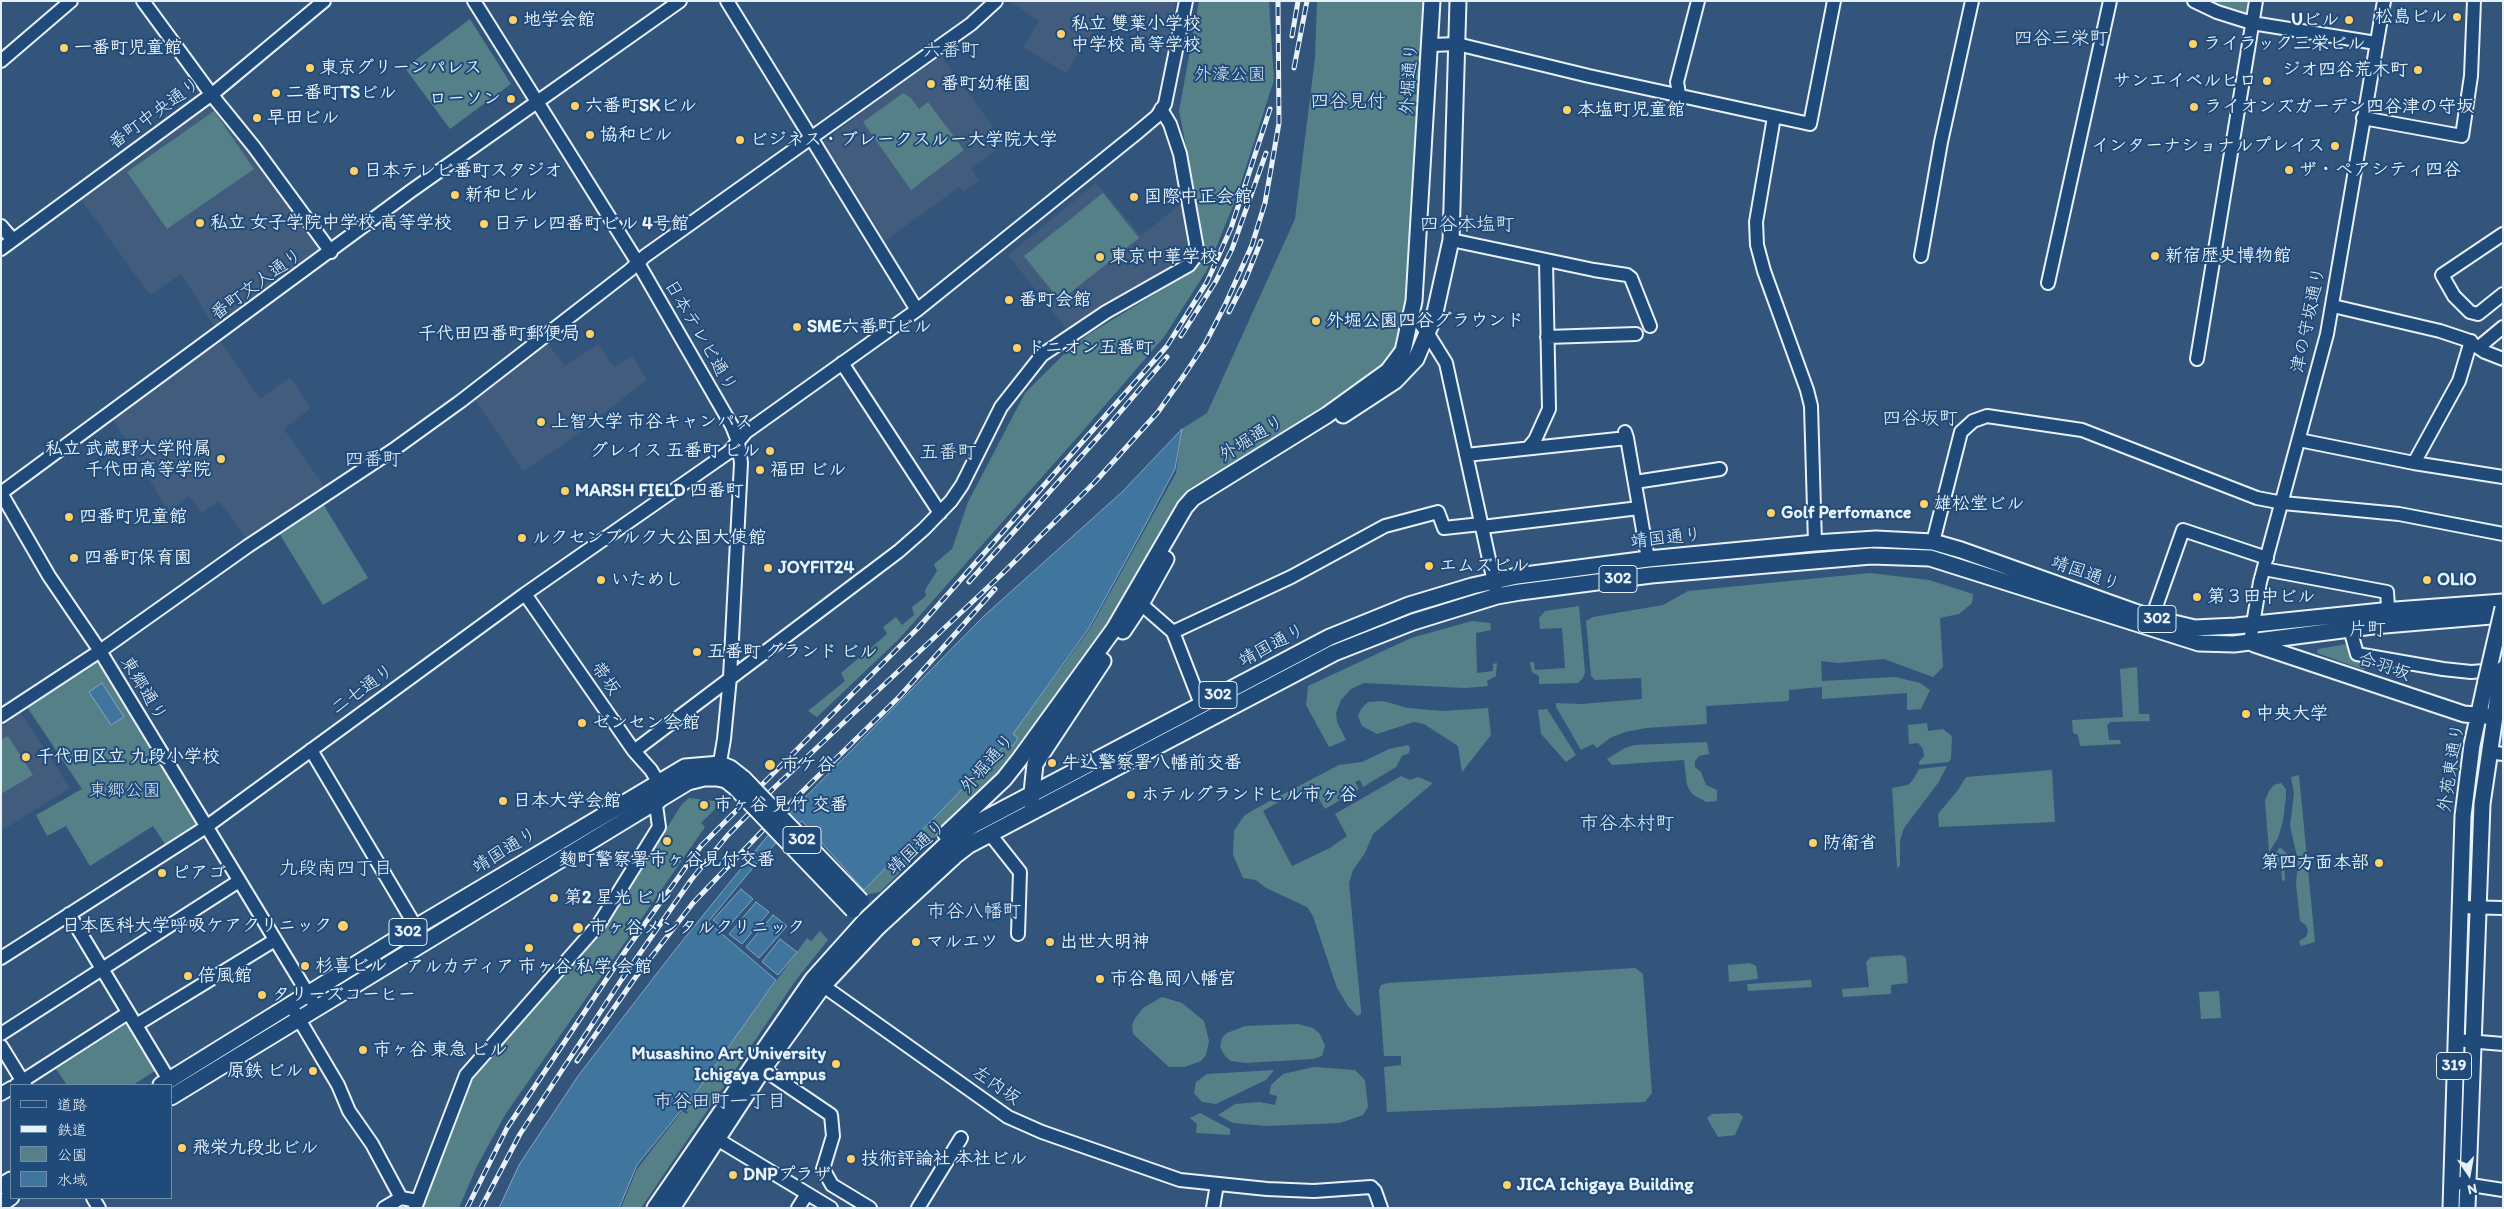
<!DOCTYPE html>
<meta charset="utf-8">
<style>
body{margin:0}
#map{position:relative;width:2504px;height:1209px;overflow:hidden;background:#33557c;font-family:Itim,"Klee One",sans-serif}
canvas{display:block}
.frame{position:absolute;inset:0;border:2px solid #e8f1f8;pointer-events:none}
.legend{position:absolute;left:10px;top:1084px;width:162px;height:115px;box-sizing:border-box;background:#1f4a7a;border:1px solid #6f8dac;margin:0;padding:6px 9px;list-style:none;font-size:15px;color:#e8f1f8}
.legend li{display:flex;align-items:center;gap:10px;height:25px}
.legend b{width:25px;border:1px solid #6f8dac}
.north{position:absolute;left:2444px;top:1149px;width:50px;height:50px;-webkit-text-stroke:4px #1f4a7a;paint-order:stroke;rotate:168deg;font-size:14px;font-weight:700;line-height:20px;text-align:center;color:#e8f1f8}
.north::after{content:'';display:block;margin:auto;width:18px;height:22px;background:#e8f1f8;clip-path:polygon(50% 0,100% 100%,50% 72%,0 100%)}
</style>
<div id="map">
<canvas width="2504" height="1209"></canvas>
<div class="frame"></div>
<ul class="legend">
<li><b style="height:6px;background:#1f4a7a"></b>道路</li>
<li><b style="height:6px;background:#e8f1f8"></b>鉄道</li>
<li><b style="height:14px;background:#558087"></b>公園</li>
<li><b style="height:14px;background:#40759d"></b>水域</li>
</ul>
<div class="north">N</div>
</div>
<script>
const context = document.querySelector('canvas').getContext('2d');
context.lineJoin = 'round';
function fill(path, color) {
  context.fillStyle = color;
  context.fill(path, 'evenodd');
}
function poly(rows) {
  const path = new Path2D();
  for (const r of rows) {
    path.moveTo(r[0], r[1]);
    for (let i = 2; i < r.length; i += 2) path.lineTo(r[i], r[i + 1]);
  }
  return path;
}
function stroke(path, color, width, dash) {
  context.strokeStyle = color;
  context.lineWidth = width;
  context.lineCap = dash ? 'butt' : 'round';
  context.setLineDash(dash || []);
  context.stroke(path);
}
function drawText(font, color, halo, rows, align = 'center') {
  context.font = font + ' Itim,"Klee One",sans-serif';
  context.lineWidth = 4;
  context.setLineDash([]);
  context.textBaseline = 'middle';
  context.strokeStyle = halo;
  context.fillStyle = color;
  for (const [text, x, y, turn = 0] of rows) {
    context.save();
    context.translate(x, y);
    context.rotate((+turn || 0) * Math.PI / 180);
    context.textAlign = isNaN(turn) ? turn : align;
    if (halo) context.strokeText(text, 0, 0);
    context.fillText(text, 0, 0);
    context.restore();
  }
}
fill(poly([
 [1013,1,1176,1,1166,52,1103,15,1066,73,1023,47,1039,21,1012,3],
 [940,54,996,131,985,140,994,151,971,169,979,180,963,192,959,187,885,241,823,142],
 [212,102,323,249,322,252,215,327,181,274,150,295,79,197],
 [1096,183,1141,236,1184,201,1193,246,1190,259,1069,332,1008,255],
 [221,342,260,399,290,377,311,408,284,429,326,489,248,541,219,501,202,513,188,496,169,512,112,417],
 [545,344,548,344,565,366,598,344,614,367,632,356,647,380,561,446,523,471,474,398],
 [21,713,70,788,1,831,1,726]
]), '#415c7d');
fill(poly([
 [1199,1,1269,1,1274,80,1235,201,1207,270,1164,337,1081,433,899,639,817,717,808,711,845,681,841,673,887,634,883,627,896,617,902,625,914,615,912,607,926,596,925,590,937,571,934,564,952,549,968,502,1025,393,1062,356,1089,334,1191,272,1199,264,1202,253,1197,203,1179,111],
 [1317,1,1432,1,1405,339,1388,371,1189,496,1127,604,997,776,880,892,869,894,860,892,1007,743,1013,746,1018,738,1013,734,1090,629,1176,473,1182,429,1207,413,1295,219,1315,58],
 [2206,1,2248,1,2246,15,2218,7],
 [470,19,511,84,450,129,405,68],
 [903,93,911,98,919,109,928,102,964,150,911,190,863,122],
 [214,111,254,169,167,229,127,172],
 [1103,193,1139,238,1060,301,1024,256],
 [323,504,368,578,323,605,279,533],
 [1870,573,1929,580,1973,594,1972,603,1959,614,1940,618,1943,667,1933,677,1884,659,1838,663,1821,661,1822,681,1895,677,1920,683,1930,690,1921,709,1907,710,1907,693,1822,699,1822,687,1789,690,1789,701,1706,706,1707,724,1646,728,1625,732,1610,738,1597,748,1593,744,1581,750,1556,707,1556,703,1581,704,1642,699,1641,678,1595,680,1591,676,1586,621,1593,617,1663,605,1688,591],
 [1579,606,1585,672,1583,678,1578,683,1539,684,1539,676,1532,672,1530,662,1534,662,1535,670,1565,668,1562,628,1540,629,1539,618,1545,611],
 [1472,621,1490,623,1491,630,1476,633,1477,673,1493,671,1493,664,1497,663,1496,676,1487,681,1488,686,1465,688,1364,683,1351,689,1341,700,1336,713,1337,722,1346,740,1329,747,1306,705,1308,686,1411,638],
 [2347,644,2351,657,2366,663,2364,670,2317,653,2318,649],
 [98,660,196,824,165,844,153,826,90,866,66,826,47,836,36,815,82,789,27,707],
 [2137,667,2139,714,2149,714,2150,721,2111,722,2107,725,2109,740,2120,740,2121,744,2080,746,2078,735,2073,733,2072,720,2123,717,2120,669],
 [1383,701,1408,708,1442,711,1488,708,1491,735,1462,772,1458,746,1424,724,1414,722,1377,734,1362,726,1358,716,1361,709,1368,702],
 [1547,709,1576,755,1566,762,1541,734,1538,710],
 [1927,723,1928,731,1943,729,1952,736,1951,759,1949,762,1919,765,1919,762,1924,756,1923,749,1918,743,1909,744,1908,725],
 [8,736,33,775,1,794,1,740],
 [1707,742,1709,754,1699,756,1695,761,1695,767,1701,772,1706,785,1717,790,1717,801,1706,802,1692,794,1687,785,1684,760,1612,765,1607,759,1625,748,1635,745],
 [1408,745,1410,747,1409,753,1402,756,1396,767,1363,787,1360,780,1355,782,1359,789,1325,809,1314,791,1280,801,1263,811,1292,866,1330,848,1347,836,1335,814,1401,776,1410,780,1418,777,1433,783,1373,834,1365,853,1353,870,1349,883,1361,1010,1361,1014,1357,1016,1348,1006,1337,988,1313,916,1307,907,1266,888,1256,880,1243,878,1233,855,1234,831,1244,816,1255,809,1339,765,1362,762,1389,749],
 [1947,766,1938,783,1904,828,1900,841,1900,866,1897,868,1892,788,1908,785,1913,780,1919,769],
 [2052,770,2055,822,1939,827,1938,814,1958,790,1966,777],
 [2299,775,2315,942,2301,946,2299,941,2306,937,2308,931,2306,925,2300,921,2296,884,2298,861,2290,826,2294,794,2291,777],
 [2281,783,2286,789,2286,797,2283,821,2278,838,2269,852,2265,801,2269,791,2274,785],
 [689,798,715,801,715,809,701,823,705,827,505,1115,476,1168,459,1208,421,1208,472,1076,603,927,682,804],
 [2280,847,2288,855,2284,856,2285,880,2282,881,2281,865,2269,866,2268,859,2275,854],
 [820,931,828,940,796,980,641,1208,621,1208,637,1169,682,1111,687,1114,688,1112,684,1109,807,938,811,941],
 [1902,955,1906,958,1908,983,1891,985,1891,994,1843,997,1842,989,1869,987,1866,962,1871,957],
 [1750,963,1756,966,1758,979,1729,982,1728,965],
 [1635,968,1643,974,1652,1093,1645,1102,1387,1112,1384,1067,1401,1065,1401,1056,1384,1056,1379,990,1381,985,1388,983],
 [1811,980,1812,987,1748,991,1747,984],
 [2219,991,2221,1018,2201,1019,2199,992],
 [1162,997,1182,1003,1204,1021,1209,1041,1206,1055,1201,1061,1184,1067,1169,1067,1133,1034,1132,1026,1134,1020,1143,1008],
 [128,1023,158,1069,133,1085,67,1085,56,1069],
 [1298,1024,1313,1028,1320,1034,1325,1046,1322,1056,1313,1059,1246,1063,1231,1061,1225,1056,1220,1047,1222,1038,1227,1033,1245,1026],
 [1314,1067,1355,1070,1365,1080,1368,1107,1363,1115,1340,1123,1266,1126,1233,1123,1218,1115,1235,1104,1260,1102,1275,1105,1277,1096,1269,1094,1271,1085,1283,1074],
 [1274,1070,1266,1080,1216,1104,1202,1102,1194,1093,1196,1082,1207,1074],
 [1200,1113,1230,1129,1230,1135,1196,1133,1197,1124,1190,1118],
 [1739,1113,1743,1117,1735,1135,1718,1137,1707,1118,1712,1114]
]), '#558087');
const water = poly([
 [1182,429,1175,469,1143,529,1089,628,1013,734,1018,738,1013,746,1007,743,864,890,802,821,778,841,756,864,708,922,776,980,700,1087,637,1165,619,1208,499,1208,519,1165,578,1076,675,950,769,834,985,615,1122,492,1182,429],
 [102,683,124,717,111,725,89,692,102,683],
 [741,889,753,899,725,930,713,920,741,889],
 [756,902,769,912,742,944,729,934,756,902],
 [773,915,787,926,759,958,746,947,773,915],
 [780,939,797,952,778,975,762,962,780,939]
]);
fill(water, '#40759d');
stroke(water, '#83a7c1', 1);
const minor = poly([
 [143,1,211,94,254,147,331,252],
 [474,1,638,263,732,426,738,441,741,463,730,677,724,739,718,774],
 [727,1,917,310],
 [2194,1,2217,12,2252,23,2376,43],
 [1431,45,1457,44,1589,76,1810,124,1834,1],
 [1,61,71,1],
 [1679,94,1677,82,1698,1],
 [1774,117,1756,222,1757,245,1764,271,1807,390,1811,406,1815,543],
 [2363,118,2462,136,2471,76,2474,1],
 [1,226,13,240],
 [2503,234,2442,275,2454,296,2470,312,2478,314,2503,294],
 [1451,240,1594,270,1627,275,1631,278,1650,326],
 [1,249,216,91,324,1],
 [1921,256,1941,142,1972,1],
 [2048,283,2110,1],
 [2333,306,2440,331,2467,340,2485,352,2503,359],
 [1413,314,1428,334,1446,363,1496,591],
 [1547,337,1636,334],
 [2479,347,2503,327],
 [2197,359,2256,1],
 [842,363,940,513],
 [1627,438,1648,559],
 [2299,440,2414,463,2459,381,2471,341],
 [1529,447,1535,440,1549,409,1546,261],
 [1466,455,1627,438,1625,432],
 [2414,463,2503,477],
 [1635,482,1720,469],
 [1,493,411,191,680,1],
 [1,493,49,576,100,651,316,1007],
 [1482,527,1639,508],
 [1933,542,1961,432,1973,421,1987,416,2082,430,2257,498,2283,503,2399,514,2503,534],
 [2264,569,2387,592,2388,606,2382,611],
 [1141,604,1173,632,1201,704],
 [2152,618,2183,530,2267,558],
 [2350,629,2357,654,2443,669,2471,672,2497,670],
 [1173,632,1291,577,1385,526,1438,512,1444,528,1481,524],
 [2250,642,2260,582,2327,334,2384,1],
 [1,716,100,651,248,546,393,450,461,401,630,270,645,256,971,24,996,1],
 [311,750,416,927],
 [634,751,899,551,924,529,951,501,962,485,1001,407,1042,355,1106,312,1189,265,1195,257,1197,249,1180,154,1170,124,1161,109],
 [2489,752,2503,754],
 [990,834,1020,872,1018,934],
 [2459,907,2503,908],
 [69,914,169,1080],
 [1,958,206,827,525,594,729,452,746,432,917,310,1138,132,1157,116,1165,104,1186,1],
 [815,980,1008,1117,1042,1132,1180,1180,1267,1189,1314,1191,1371,1187,1375,1191,1381,1208],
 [290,1004,338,1085,349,1111,372,1144,401,1198,418,1201],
 [136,1025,275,940],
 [1,1034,239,881],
 [2455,1040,2503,1044],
 [1,1046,25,1085],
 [763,1069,831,1115,833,1136,823,1169,832,1185,870,1208],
 [16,1085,128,1013],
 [1,1094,11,1088],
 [717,1139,831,1208],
 [2458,1183,2503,1190],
 [93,1198,99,1208],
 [384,1208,401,1198],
 [415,1208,466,1075,599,924,659,827,656,805,666,795,651,770,634,751,525,594],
 [798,1208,807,1194],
 [918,1208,961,1138],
 [1213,1208,1217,1184]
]);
const major = poly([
 [1343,415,1395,381,1416,359,1434,317,1451,240,1458,1],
 [1123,631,1141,604,1166,559],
 [2254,644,2464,714,2487,716],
 [1031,802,1035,764,1103,661],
 [946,834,1004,779,1019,760,1114,629,1185,507,1193,498,1327,415,1388,371,1403,351,1414,301,1432,1],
 [161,1085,416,927,685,767,720,764,730,768,744,779],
 [171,1097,688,782,704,778,717,778,726,780,735,787],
 [1,1186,11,1180],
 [1,1204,11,1197],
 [655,1208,813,979,864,922,952,839,975,824,1330,637,1409,605,1472,586,1517,576,1648,559,1815,543,1876,539,1933,542,1961,550,2152,618,2195,628,2236,626,2382,611,2503,602],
 [672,1208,763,1069,823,986,878,927,956,855,969,845,1334,653,1413,622,1497,596,1520,592,1651,575,1871,556,1930,558,2199,643,2234,644,2373,626,2503,615],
 [2451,1208,2463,816,2472,745,2486,681],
 [2467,1208,2482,804,2500,682]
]);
stroke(minor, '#e8f1f8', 16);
stroke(major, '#e8f1f8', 19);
stroke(minor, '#1f4a7a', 12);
stroke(major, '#1f4a7a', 15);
const rail = poly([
 [1292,36,1298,1],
 [1294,68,1307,1],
 [1229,312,1244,283,1261,241],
 [1181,336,1216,281,1232,249,1266,153],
 [969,582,1110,424,1167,357],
 [577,1061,635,978,693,903,766,827,900,696,995,589],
 [467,1208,507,1128,626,950,701,846,918,628,1167,346,1207,282,1231,228,1270,109],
 [481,1208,520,1134,622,979,691,880,727,836,775,787,1002,574,1095,482,1158,412,1185,374,1206,342,1225,305,1252,245,1265,203,1279,123,1278,1]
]);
stroke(rail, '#e8f1f8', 5);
stroke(rail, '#1f4a7a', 3, [9]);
const majorBridge = poly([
 [2486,681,2503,608],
 [2500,682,2503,669],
 [744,779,861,901],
 [735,787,853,910]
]);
stroke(majorBridge, '#e8f1f8', 19, []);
stroke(majorBridge, '#1f4a7a', 15);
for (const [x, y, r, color] of [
 [2457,17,5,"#ffd166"],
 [513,20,5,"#ffd166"],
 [2349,20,5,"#ffd166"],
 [1061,34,5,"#ffd166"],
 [2193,44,5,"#ffd166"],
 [64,48,5,"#ffd166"],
 [310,68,5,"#ffd166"],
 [2418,70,5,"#ffd166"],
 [2267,81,5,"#ffd166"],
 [931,84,5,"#ffd166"],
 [276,93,5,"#ffd166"],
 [511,99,5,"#ffd166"],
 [575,106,5,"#ffd166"],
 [2194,107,5,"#ffd166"],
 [1567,110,5,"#ffd166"],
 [257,118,5,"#ffd166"],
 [590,135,5,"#ffd166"],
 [740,140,5,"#ffd166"],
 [2335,146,5,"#ffd166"],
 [2289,170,5,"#ffd166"],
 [354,171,5,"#ffd166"],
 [455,195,5,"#ffd166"],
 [1134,197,5,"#ffd166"],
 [200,223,5,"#ffd166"],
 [484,224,5,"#ffd166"],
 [2155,256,5,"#ffd166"],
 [1100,257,5,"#ffd166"],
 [1009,300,5,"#ffd166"],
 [1316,321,5,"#ffd166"],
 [797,327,5,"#ffd166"],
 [590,334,5,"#ffd166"],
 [1017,348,5,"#ffd166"],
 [541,422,5,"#ffd166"],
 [770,451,5,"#ffd166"],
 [221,459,5,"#ffd166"],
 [760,470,5,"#ffd166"],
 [565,491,5,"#ffd166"],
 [1924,504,5,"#ffd166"],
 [1771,513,5,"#ffd166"],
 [69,517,5,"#ffd166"],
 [522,538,5,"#ffd166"],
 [74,558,5,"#ffd166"],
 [1429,566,5,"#ffd166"],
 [768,568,5,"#ffd166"],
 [601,580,5,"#ffd166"],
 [2427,580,5,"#ffd166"],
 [2197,597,5,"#ffd166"],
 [697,652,5,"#ffd166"],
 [2246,714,5,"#ffd166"],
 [582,723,5,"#ffd166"],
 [26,757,5,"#ffd166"],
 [1052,763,5,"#ffd166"],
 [770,765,6,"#ffd166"],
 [1131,795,5,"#ffd166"],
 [503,801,5,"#ffd166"],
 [704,805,5,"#ffd166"],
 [667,841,5,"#ffd166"],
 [1813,843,5,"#ffd166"],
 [2379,863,5,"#ffd166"],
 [162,873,5,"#ffd166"],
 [554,898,5,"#ffd166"],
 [343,926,6,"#ffd166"],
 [578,928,6,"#ffd166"],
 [916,942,5,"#ffd166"],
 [1050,942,5,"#ffd166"],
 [529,948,5,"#ffd166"],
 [305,966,5,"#ffd166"],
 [188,976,5,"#ffd166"],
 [1100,979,5,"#ffd166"],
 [262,995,5,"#ffd166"],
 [363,1050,5,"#ffd166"],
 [836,1064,5,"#ffd166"],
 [313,1071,5,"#ffd166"],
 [182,1148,5,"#ffd166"],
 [851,1159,5,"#ffd166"],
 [733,1175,5,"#ffd166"],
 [1507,1185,5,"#ffd166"]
]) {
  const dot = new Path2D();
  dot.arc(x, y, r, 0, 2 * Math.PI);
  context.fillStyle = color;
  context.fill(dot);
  stroke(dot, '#1f4a7a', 2);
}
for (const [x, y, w] of [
 [1618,579,38],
 [2157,619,38],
 [1218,695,38],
 [802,840,38],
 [408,932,38],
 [2454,1066,35]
]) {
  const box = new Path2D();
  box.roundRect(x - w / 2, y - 13.5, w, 27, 4);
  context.fillStyle = '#1f4a7a';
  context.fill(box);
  stroke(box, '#e8f1f8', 1);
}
drawText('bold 16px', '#e8f1f8', null, [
 ["302",1618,579],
 ["302",2157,619],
 ["302",1218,695],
 ["302",802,840],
 ["302",408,932],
 ["319",2454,1066]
]);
drawText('bold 18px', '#e8f1f8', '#1f4a7a', [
 ["松島ビル",2447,17,"right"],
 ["地学会館",523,20],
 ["Uビル",2339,20,"right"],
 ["私立 雙葉小学校",1071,24],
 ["中学校 高等学校",1071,45],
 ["ライラック三栄ビル",2203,44],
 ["一番町児童館",74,48],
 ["東京グリーンパレス",320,68],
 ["ジオ四谷荒木町",2408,70,"right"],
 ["サンエイベルヒロ",2257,81,"right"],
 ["番町幼稚園",941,84],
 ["二番町TSビル",286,93],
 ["ローソン",501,99,"right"],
 ["六番町SKビル",585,106],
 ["ライオンズガーデン四谷津の守坂",2204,107],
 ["本塩町児童館",1577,110],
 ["早田ビル",267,118],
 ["協和ビル",600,135],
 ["ビジネス・ブレークスルー大学院大学",750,140],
 ["インターナショナルプレイス",2325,146,"right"],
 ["ザ・ペアシティ四谷",2299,170],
 ["日本テレビ番町スタジオ",364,171],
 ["新和ビル",465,195],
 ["国際中正会館",1144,197],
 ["私立 女子学院中学校 高等学校",210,223],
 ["日テレ四番町ビル 4号館",494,224],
 ["新宿歴史博物館",2165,256],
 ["東京中華学校",1110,257],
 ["番町会館",1019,300],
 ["外堀公園四谷グラウンド",1326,321],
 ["SME六番町ビル",807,327],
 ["千代田四番町郵便局",580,334,"right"],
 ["ドニオン五番町",1027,348],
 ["上智大学 市谷キャンパス",551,422],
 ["私立 武蔵野大学附属",211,449,"right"],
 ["千代田高等学院",211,470,"right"],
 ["グレイス 五番町 ビル",760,451,"right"],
 ["福田 ビル",770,470],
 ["MARSH FIELD 四番町",575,491],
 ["雄松堂ビル",1934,504],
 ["Golf Perfomance",1781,513],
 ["四番町児童館",79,517],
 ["ルクセンブルク大公国大使館",532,538],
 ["四番町保育園",84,558],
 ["エムズビル",1439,566],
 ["JOYFIT24",778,568],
 ["いためし",611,580],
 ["OLIO",2437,580],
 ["第３田中ビル",2207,597],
 ["五番町 グランド ビル",707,652],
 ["中央大学",2256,714],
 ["ゼンセン会館",592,723],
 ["千代田区立 九段小学校",36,757],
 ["牛込警察署八幡前交番",1062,763],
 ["市ケ谷",781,765],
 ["ホテルグランドヒル市ヶ谷",1141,795],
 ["日本大学会館",513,801],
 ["市ヶ谷 見竹 交番",714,805],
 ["防衛省",1823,843],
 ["麹町警察署市ヶ谷見付交番",667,860,"center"],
 ["第四方面本部",2369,863,"right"],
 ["ピアゴ",172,873],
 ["第2 星光 ビル",564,898],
 ["日本医科大学呼吸ケアクリニック",332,926,"right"],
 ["市ヶ谷メンタルクリニック",589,928],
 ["マルエツ",926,942],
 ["出世大明神",1060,942],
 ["杉喜ビル",315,966],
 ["アルカディア 市ヶ谷 私学 会館",529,967,"center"],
 ["倍風館",198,976],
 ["市谷亀岡八幡宮",1110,979],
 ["タリーズコーヒー",272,995],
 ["市ヶ谷 東急 ビル",373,1050],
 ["Musashino Art University",826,1054,"right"],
 ["Ichigaya Campus",826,1075,"right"],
 ["原鉄 ビル",303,1071,"right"],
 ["飛栄九段北ビル",192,1148],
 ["技術評論社 本社ビル",861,1159],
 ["DNPプラザ",743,1175],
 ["JICA Ichigaya Building",1517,1185]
], 'left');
drawText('18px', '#d2e0e7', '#1f4a7a', [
 ["外濠公園",1230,75],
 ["東郷公園",125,791]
]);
drawText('18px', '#e8f1f8', '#1f4a7a', [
 ["外堀通り",1410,79,-86],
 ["番町中央通り",155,114,-36],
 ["番町文人通り",257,285,-36],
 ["津の守坂通り",2309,320,-78],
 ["日本テレビ通り",700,336,60],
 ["外堀通り",1252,439,-31],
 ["靖国通り",1666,539,-6],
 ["靖国通り",2085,574,20],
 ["靖国通り",1272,646,-28],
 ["合羽坂",2384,667,19],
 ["帯坂",605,679,55],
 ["東郷通り",143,689,59],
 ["二七通り",363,690,-36],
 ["外堀通り",988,764,-49],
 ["外苑東通り",2452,768,-81],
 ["靖国通り",917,848,-42],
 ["靖国通り",505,851,-31],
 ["左内坂",996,1086,35]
]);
drawText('19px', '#e8f1f8', '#1f4a7a', [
 ["四谷三栄町",2061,39],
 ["六番町",951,51],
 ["四谷見付",1348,102],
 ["四谷本塩町",1467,225],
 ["四谷坂町",1920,419],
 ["五番町",948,453],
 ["四番町",373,460],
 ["片町",2367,630],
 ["市谷本村町",1627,824],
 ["九段南四丁目",336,869],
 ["市谷八幡町",974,912],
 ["市谷田町一丁目",720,1102]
]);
</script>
